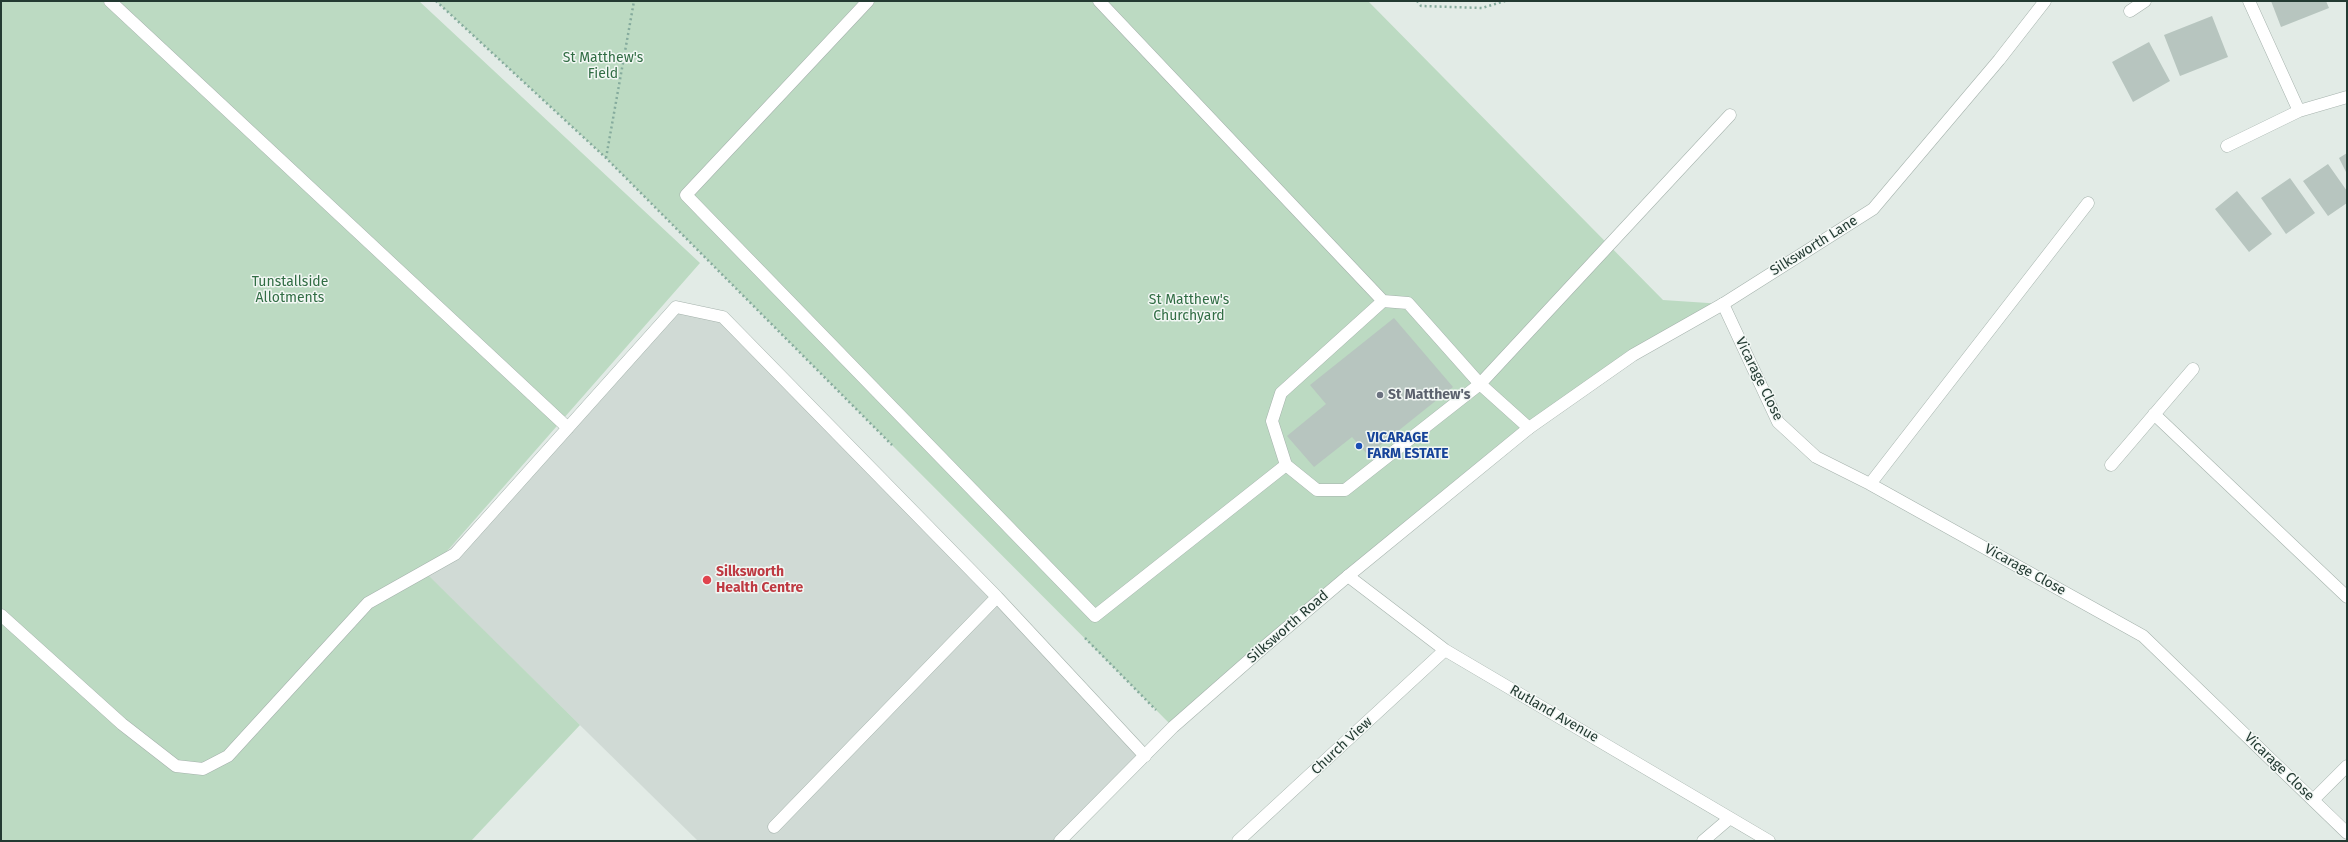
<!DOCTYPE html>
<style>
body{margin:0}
#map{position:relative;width:2348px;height:842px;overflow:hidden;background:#e2ebe6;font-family:"Fira Sans",sans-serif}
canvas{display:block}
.frame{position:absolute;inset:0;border:2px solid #233a32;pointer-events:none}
</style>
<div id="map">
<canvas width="2348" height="842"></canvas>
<div class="frame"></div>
</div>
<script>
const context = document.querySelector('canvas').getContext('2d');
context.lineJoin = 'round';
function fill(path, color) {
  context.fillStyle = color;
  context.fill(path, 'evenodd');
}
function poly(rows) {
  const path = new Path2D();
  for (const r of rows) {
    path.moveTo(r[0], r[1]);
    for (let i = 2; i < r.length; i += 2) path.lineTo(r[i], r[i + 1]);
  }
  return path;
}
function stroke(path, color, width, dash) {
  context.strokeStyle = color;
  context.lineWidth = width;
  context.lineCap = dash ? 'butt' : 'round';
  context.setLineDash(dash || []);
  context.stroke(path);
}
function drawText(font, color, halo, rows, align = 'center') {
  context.font = font + ' "Fira Sans",sans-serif';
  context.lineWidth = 3;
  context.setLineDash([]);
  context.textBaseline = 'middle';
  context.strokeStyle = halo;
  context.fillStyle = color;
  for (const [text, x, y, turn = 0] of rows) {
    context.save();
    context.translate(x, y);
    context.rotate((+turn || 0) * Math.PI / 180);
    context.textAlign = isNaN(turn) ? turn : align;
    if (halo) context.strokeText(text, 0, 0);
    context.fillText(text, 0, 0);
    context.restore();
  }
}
fill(poly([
 [676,307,723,317,1145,756,1061,841,698,841,426,574]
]), '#d0dad5');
fill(poly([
 [1,1,419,1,700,263,427,574,580,725,471,841,1,841],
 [436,1,1368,1,1663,300,1723,304,1529,428,1173,727,606,158]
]), '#bcdac2');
fill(poly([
 [2271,1,2326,1,2329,8,2281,27],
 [2212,16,2228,57,2180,76,2164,35],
 [2149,42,2170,81,2133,102,2112,62],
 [2347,153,2347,174,2339,158],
 [2328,164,2347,191,2347,203,2328,216,2303,181],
 [2290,178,2315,213,2286,234,2261,198],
 [2237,191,2272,234,2249,252,2215,209],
 [1394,318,1453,387,1368,455,1352,437,1314,467,1287,436,1326,404,1310,385]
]), '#b7c5bf');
const service = poly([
 [110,1,568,428],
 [868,1,686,195,1095,616,1286,465,1317,490,1345,490,1480,384,1730,115],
 [1099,1,1383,301,1408,303,1480,384,1529,428],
 [1286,465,1272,421,1281,393,1383,301],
 [1,615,122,724,176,766,203,769,228,756,368,603,455,554,676,307,723,317,997,597,1145,756],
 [774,827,997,597]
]);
const minor = poly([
 [2249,1,2299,111],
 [2130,11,2145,1],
 [2227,146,2299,111,2347,97],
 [1723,304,1778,422,1816,457,1870,484,2143,636,2347,833],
 [2154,414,2347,597],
 [2111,465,2193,369],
 [1870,484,2088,203],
 [1348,576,1445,650,1769,841],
 [2313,800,2347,766],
 [1238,841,1445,650],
 [1703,841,1730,818]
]);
const tertiary = poly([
 [1060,841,1173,727,1263,648,1348,576,1529,428,1633,355,1723,304,1873,209,1999,60,2045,1]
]);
stroke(service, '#a5b2ac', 13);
stroke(minor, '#a5b2ac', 13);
stroke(tertiary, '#a5b2ac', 13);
stroke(poly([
 [436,1,606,158,892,445],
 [1417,1,1421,6,1482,8,1505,1],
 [606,158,634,1],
 [1085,638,1156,710]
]), '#85ab9d', 2.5, [2, 3]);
stroke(service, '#fff', 12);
stroke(minor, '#fff', 12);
stroke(tertiary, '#fff', 12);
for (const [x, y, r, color] of [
 [1380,395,4,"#6b7280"],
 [1359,446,4,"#1a4fb4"],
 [707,580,5,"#e0444e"]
]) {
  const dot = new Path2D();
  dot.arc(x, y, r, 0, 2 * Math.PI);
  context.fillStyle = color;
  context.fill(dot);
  stroke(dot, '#f2f7f4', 1.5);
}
drawText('14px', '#316d44', '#f2f7f4', [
 ["St Matthew's",603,58],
 ["Field",603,74],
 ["Tunstallside",290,282],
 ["Allotments",290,298],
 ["St Matthew's",1189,300],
 ["Churchyard",1189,316]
]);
drawText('14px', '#233a32', '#f2f7f4', [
 ["Silksworth Lane",1814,246,-32],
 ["Vicarage Close",1759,379,64],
 ["Vicarage Close",2025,570,29],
 ["Silksworth Road",1288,627,-41],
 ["Rutland Avenue",1554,714,30],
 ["Church View",1342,746,-43],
 ["Vicarage Close",2279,767,44]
]);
drawText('bold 14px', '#5b616d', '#f2f7f4', [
 ["St Matthew's",1388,395]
], 'left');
drawText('bold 14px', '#164399', '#f2f7f4', [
 ["VICARAGE",1367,438],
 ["FARM ESTATE",1367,454]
], 'left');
drawText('bold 14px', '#be3a42', '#f2f7f4', [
 ["Silksworth",716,572],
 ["Health Centre",716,588]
], 'left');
</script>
